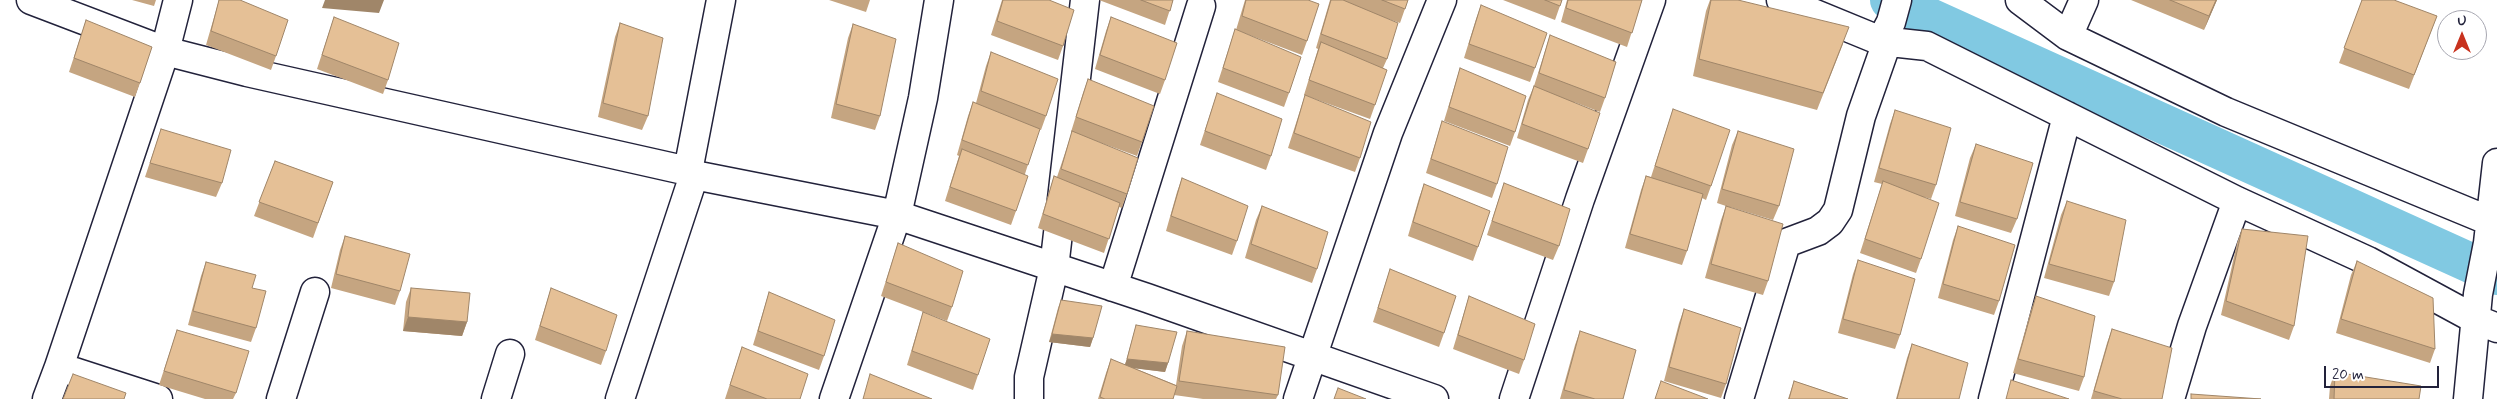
<!DOCTYPE html>
<style>
body{margin:0}
#map{position:relative;width:2497px;height:399px;overflow:hidden;background:#fff;font-family:Mynerve,sans-serif}
canvas{display:block}
.north{position:absolute;left:2437px;top:10px;width:50px;height:50px;box-sizing:border-box;background:#fff;border:1px solid #a7a7b1;border-radius:50%;rotate:0deg;font-size:14px;font-weight:700;line-height:20px;text-align:center;color:#22223b}
.north::after{content:'';display:block;margin:auto;width:18px;height:22px;background:#c8321e;clip-path:polygon(50% 0,100% 100%,50% 72%,0 100%)}
.scale{position:absolute;left:2324px;top:366px;width:115px;height:22px;box-sizing:border-box;border:2px solid #22223b;border-top:0;padding-left:6px;font-size:15px;line-height:18px;white-space:nowrap;color:#22223b;-webkit-text-stroke:4px #fff;paint-order:stroke}
</style>
<div id="map">
<canvas width="2497" height="399"></canvas>
<div class="north">U</div>
<div class="scale">20 m</div>
</div>
<script>
const context = document.querySelector('canvas').getContext('2d');
context.lineJoin = 'round';
function poly(rows) {
  const path = new Path2D();
  for (const r of rows) {
    path.moveTo(r[0], r[1]);
    for (let i = 2; i < r.length; i += 2) path.lineTo(r[i], r[i + 1]);
  }
  return path;
}
function stroke(path, color, width, dash) {
  context.strokeStyle = color;
  context.lineWidth = width;
  context.lineCap = dash ? 'butt' : 'round';
  context.setLineDash(dash || []);
  context.stroke(path);
}
function fill(path, color) {
  context.fillStyle = color;
  context.fill(path, 'evenodd');
}
stroke(poly([
 [1890,0,2497,275]
]), '#81c9e2', 40);
const minor = poly([
 [31,0,165,51,247,72,688,171,694,175,897,215,1147,298,1434,399],
 [1781,0,1881,41,1927,46,2237,201,2368,261,2475,319,2497,328],
 [2020,0,2068,36,2226,112,2497,224],
 [2068,36,2084,0],
 [1881,41,1891,22,1897,0],
 [688,171,721,0],
 [1113,287,1201,6],
 [47,399,59,367],
 [158,399,59,367,165,51,178,0],
 [281,399,315,292],
 [496,399,510,354],
 [620,399,694,175],
 [834,399,897,215,923,98,939,0],
 [1029,399,1029,377,1054,268,1085,0],
 [1298,399,1388,133,1442,0],
 [1514,399,1580,199,1651,0],
 [1739,399,1786,243,1818,231,1830,222,1838,210,1861,116,1887,42],
 [1993,399,2067,116],
 [2170,399,2192,326,2237,201],
 [2468,399,2478,294,2488,243,2497,163]
]);
stroke(minor, '#22223b', 31);
stroke(minor, '#fff', 28);
fill(poly([
 [132,0,156,0,154,6],
 [219,0,240,0,276,56,271,70,206,45],
 [829,0,870,0,866,12],
 [1002,0,1049,0,1063,46,1058,60,991,35],
 [1099,0,1173,0,1165,25],
 [1245,0,1308,0,1307,41,1302,55,1236,30],
 [1330,0,1408,0,1400,23,1380,16,1387,59,1383,68,1375,105,1370,119,1304,95,1318,49,1316,48],
 [1503,0,1562,0,1555,20],
 [1567,0,1642,0,1627,47,1561,22],
 [1710,0,1738,0,1843,44,1817,110,1693,76,1706,11],
 [2131,0,2217,0,2204,30],
 [2362,0,2437,16,2409,89,2339,63],
 [1481,5,1535,68,1530,82,1464,58,1476,19],
 [334,17,388,80,383,94,317,69],
 [1111,17,1165,80,1160,94,1095,69,1106,31],
 [86,20,140,83,135,97,69,72],
 [620,23,648,116,642,130,598,117,615,37],
 [853,24,880,116,875,130,831,118,848,38],
 [1235,29,1289,93,1284,107,1218,82],
 [1550,35,1605,98,1600,112,1574,102,1588,149,1583,163,1517,138,1528,100,1534,86],
 [991,52,1046,116,1041,130,1039,129,1025,174,1016,211,1011,225,945,201,959,156,957,155,968,116,973,102,976,103,986,66],
 [1460,68,1515,132,1510,146,1444,121],
 [1088,79,1142,142,1137,156,1096,141,1127,194,1122,208,1119,207,1104,253,1038,228,1054,176,1057,177,1072,132,1071,132,1083,93],
 [1217,93,1271,156,1266,170,1200,145],
 [1305,95,1360,158,1355,172,1288,148],
 [1673,109,1711,186,1706,200,1702,198,1687,251,1682,265,1625,248,1641,190,1646,176,1651,177],
 [1895,110,1936,185,1931,199,1924,197,1921,259,1916,273,1860,253,1882,184,1874,182,1890,124],
 [1442,121,1497,184,1492,198,1426,173],
 [161,129,222,183,216,197,145,177],
 [1738,131,1779,206,1773,220,1730,207,1768,281,1763,295,1705,278,1721,220,1726,206,1717,203,1732,145],
 [1976,144,2017,219,2011,233,1955,216,1970,158],
 [275,161,333,182,313,238,254,216],
 [1182,178,1237,241,1232,255,1166,231,1177,192],
 [1504,183,1559,246,1553,260,1487,235],
 [1424,184,1478,247,1473,261,1408,236,1419,198],
 [2067,201,2114,282,2109,296,2044,278,2061,215],
 [1262,206,1317,269,1312,283,1245,258,1256,220],
 [1958,226,1999,301,1994,315,1938,298,1953,240],
 [2242,229,2294,326,2289,340,2221,315,2237,243],
 [345,236,400,291,395,305,331,288,340,250],
 [898,243,952,307,947,321,881,296],
 [1858,260,1900,335,1895,349,1838,333,1853,274],
 [2357,261,2435,349,2430,363,2336,333,2351,275],
 [206,262,252,288,256,328,251,342,188,325,201,276],
 [1390,269,1444,333,1439,347,1373,322],
 [411,288,467,322,462,336,403,331,406,302],
 [551,288,606,351,601,365,535,340],
 [769,292,824,356,819,370,753,345],
 [1469,296,1524,360,1519,374,1453,349],
 [2036,296,2084,377,2079,391,2013,373,2031,310],
 [1061,300,1093,338,1090,347,1049,342,1058,308],
 [1684,309,1726,384,1721,398,1664,381,1679,323],
 [923,312,978,375,973,390,907,365],
 [1136,325,1168,363,1165,372,1134,368,1176,385,1182,346,1187,331,1278,395,1276,399,1203,399,1174,395,1173,399,1098,399,1106,373,1111,359,1125,365],
 [2112,329,2162,399,2091,399,2107,343],
 [177,330,236,393,233,399,205,399,159,385],
 [1580,331,1623,399,1560,399,1575,345],
 [1912,344,1959,399,1896,399,1907,358],
 [742,347,800,399,725,399],
 [2335,372,2419,399,2329,399,2330,386],
 [1794,381,1848,399,1788,399]
]), '#c5a581');
fill(poly([
 [325,0,384,0,379,13,322,8],
 [2216,0,2217,0,2204,30,2209,16],
 [408,317,467,322,462,336,403,331],
 [1052,334,1093,338,1090,347,1049,342],
 [1127,359,1168,363,1165,372,1124,367]
]), '#a08669');
const building = poly([
 [219,0,240,0,288,20,276,56,211,31,219,0],
 [1003,0,1049,0,1074,10,1063,46,997,21,1003,0],
 [1141,0,1173,0,1170,11,1141,0],
 [1246,0,1308,0,1319,4,1307,41,1242,16,1246,0],
 [1331,0,1343,0,1398,23,1387,59,1321,34,1331,0],
 [1382,0,1408,0,1405,9,1382,0],
 [1545,0,1562,0,1560,6,1545,0],
 [1568,0,1642,0,1632,33,1566,8,1568,0],
 [1711,0,1738,0,1849,27,1823,93,1699,59,1711,0],
 [2170,0,2216,0,2209,16,2170,0],
 [2362,0,2394,0,2437,16,2414,75,2344,48,2362,0],
 [1481,5,1547,33,1535,68,1469,44,1481,5],
 [334,17,399,43,388,80,322,55,334,17],
 [1111,17,1177,43,1165,80,1100,55,1111,17],
 [86,20,152,47,140,83,74,58,86,20],
 [620,23,663,38,648,116,603,103,620,23],
 [853,24,896,39,880,116,836,104,853,24],
 [1235,29,1301,57,1289,93,1223,68,1235,29],
 [1550,35,1616,62,1605,98,1539,73,1550,35],
 [1321,42,1387,70,1375,105,1309,80,1321,42],
 [991,52,1058,79,1046,116,981,91,991,52],
 [1460,68,1526,96,1515,132,1449,107,1460,68],
 [1088,79,1154,106,1142,142,1076,117,1088,79],
 [1534,86,1600,113,1588,149,1522,124,1534,86],
 [1217,93,1282,119,1271,156,1205,131,1217,93],
 [1305,95,1371,122,1360,158,1294,133,1305,95],
 [973,102,1040,129,1028,165,962,140,973,102],
 [1673,109,1730,130,1711,186,1655,166,1673,109],
 [1895,110,1951,128,1936,185,1879,168,1895,110],
 [1442,121,1508,147,1497,184,1431,159,1442,121],
 [161,129,231,150,222,183,150,163,161,129],
 [1072,131,1138,158,1127,194,1061,169,1072,131],
 [1738,131,1794,149,1779,206,1722,189,1738,131],
 [1976,144,2033,163,2017,219,1960,202,1976,144],
 [962,149,1028,176,1016,211,950,187,962,149],
 [275,161,333,182,318,223,259,202,275,161],
 [1054,176,1120,203,1109,239,1043,214,1054,176],
 [1646,176,1703,194,1687,251,1630,234,1646,176],
 [1182,178,1248,206,1237,241,1171,216,1182,178],
 [1883,181,1939,203,1921,259,1865,239,1883,181],
 [1504,183,1570,209,1559,246,1492,221,1504,183],
 [1424,184,1490,211,1478,247,1413,222,1424,184],
 [2067,201,2126,220,2114,282,2049,264,2067,201],
 [1262,206,1328,232,1317,269,1251,244,1262,206],
 [1726,206,1783,224,1768,281,1711,264,1726,206],
 [1958,226,2015,245,1999,301,1943,284,1958,226],
 [2242,229,2308,236,2294,326,2226,301,2242,229],
 [345,236,410,254,400,291,336,274,345,236],
 [898,243,963,271,952,307,886,282,898,243],
 [1858,260,1915,279,1900,335,1843,319,1858,260],
 [2357,261,2433,298,2435,349,2341,319,2357,261],
 [206,262,256,275,252,288,266,291,256,328,193,311,206,262],
 [1390,269,1456,296,1444,333,1378,308,1390,269],
 [411,288,470,293,467,322,408,317,411,288],
 [551,288,617,315,606,351,540,326,551,288],
 [769,292,835,320,824,356,758,331,769,292],
 [1469,296,1535,324,1524,360,1458,335,1469,296],
 [2036,296,2095,316,2084,377,2018,359,2036,296],
 [1061,300,1102,306,1093,338,1052,334,1061,300],
 [1684,309,1741,328,1726,384,1669,367,1684,309],
 [923,312,990,339,978,375,912,351,923,312],
 [1136,325,1177,332,1168,363,1127,359,1136,325],
 [2112,329,2172,348,2162,399,2122,399,2094,391,2112,329],
 [177,330,249,351,236,393,164,371,177,330],
 [1187,331,1285,347,1278,395,1179,381,1187,331],
 [1580,331,1636,350,1623,399,1595,399,1564,390,1580,331],
 [1912,344,1968,363,1959,399,1897,399,1912,344],
 [742,347,808,374,800,399,767,399,730,385,742,347],
 [1111,359,1177,386,1173,399,1105,399,1100,397,1111,359],
 [2335,372,2421,386,2419,399,2334,399,2335,372],
 [73,374,126,393,124,399,63,399,73,374],
 [870,374,932,399,863,399,870,374],
 [2011,380,2069,399,2006,399,2011,380],
 [1661,381,1708,399,1655,399,1661,381],
 [1794,381,1848,399,1789,399,1794,381],
 [1338,388,1366,399,1334,399,1338,388],
 [2191,394,2261,399,2191,399,2191,394]
]);
fill(building, '#e5c096');
stroke(building, '#a08669', 1);
</script>
